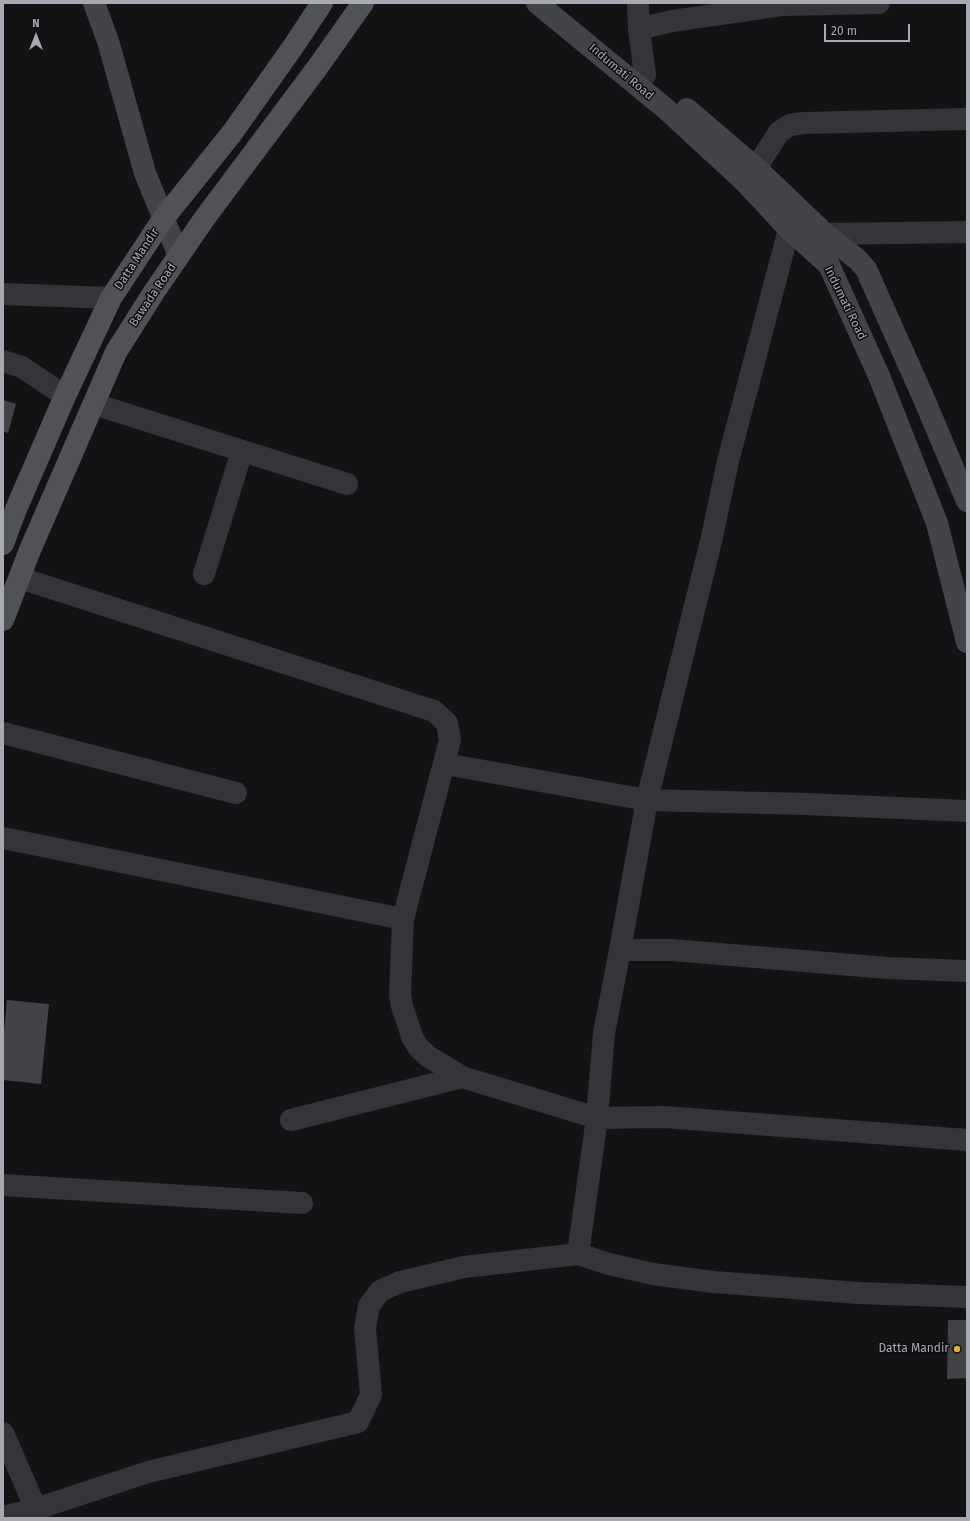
<!DOCTYPE html>
<style>
body{margin:0}
#map{position:relative;width:970px;height:1521px;overflow:hidden;background:#131315;font-family:"Fira Sans",sans-serif}
canvas{display:block}
.frame{position:absolute;inset:0;border:4px solid #a7aab3;pointer-events:none}
.north{position:absolute;left:16px;top:16px;width:40px;height:40px;-webkit-text-stroke:3px #0e0e10;paint-order:stroke;rotate:0deg;font-size:11px;font-weight:700;line-height:16px;text-align:center;color:#a7aab3}
.north::after{content:'';display:block;margin:auto;width:14px;height:18px;background:#a7aab3;clip-path:polygon(50% 0,100% 100%,50% 72%,0 100%)}
.scale{position:absolute;left:824px;top:24px;width:86px;height:18px;box-sizing:border-box;border:2px solid #a7aab3;border-top:0;padding-left:5px;font-size:12px;line-height:14px;white-space:nowrap;color:#a7aab3;-webkit-text-stroke:3px #0e0e10;paint-order:stroke}
</style>
<div id="map">
<canvas width="970" height="1521"></canvas>
<div class="frame"></div>
<div class="north">N</div>
<div class="scale">20 m</div>
</div>
<script>
const context = document.querySelector('canvas').getContext('2d');
context.lineJoin = 'round';
function fill(path, color) {
  context.fillStyle = color;
  context.fill(path, 'evenodd');
}
function poly(rows) {
  const path = new Path2D();
  for (const r of rows) {
    path.moveTo(r[0], r[1]);
    for (let i = 2; i < r.length; i += 2) path.lineTo(r[i], r[i + 1]);
  }
  return path;
}
function stroke(path, color, width, dash) {
  context.strokeStyle = color;
  context.lineWidth = width;
  context.lineCap = dash ? 'butt' : 'round';
  context.setLineDash(dash || []);
  context.stroke(path);
}
function drawText(font, color, halo, rows, align = 'center') {
  context.font = font + ' "Fira Sans",sans-serif';
  context.lineWidth = 3;
  context.setLineDash([]);
  context.textBaseline = 'middle';
  context.strokeStyle = halo;
  context.fillStyle = color;
  for (const [text, x, y, turn = 0] of rows) {
    context.save();
    context.translate(x, y);
    context.rotate((+turn || 0) * Math.PI / 180);
    context.textAlign = isNaN(turn) ? turn : align;
    if (halo) context.strokeText(text, 0, 0);
    context.fillText(text, 0, 0);
    context.restore();
  }
}
fill(poly([
 [3,400,16,404,8,433,3,431],
 [7,1000,49,1004,41,1084,3,1080,3,1042],
 [948,1320,967,1320,967,1378,947,1379]
]), '#434347');
stroke(poly([
 [638,3,639,29],
 [645,75,639,29,672,21,782,5,879,3],
 [756,168,779,132,790,125,804,123,967,119],
 [825,234,967,232],
 [3,294,111,298],
 [3,361,22,367,65,396],
 [94,404,347,484],
 [204,574,242,451],
 [20,578,434,711,447,723,450,740,403,919,400,995,402,1006,413,1039,419,1048,429,1057,462,1077,597,1118,664,1117,967,1140],
 [3,733,236,793],
 [445,764,647,800,712,537,728,461,789,229],
 [3,838,403,919],
 [620,950,647,800,806,804,967,811],
 [291,1120,462,1077],
 [3,1185,302,1203],
 [578,1254,597,1118,604,1033,620,950,672,950,887,968,967,971],
 [3,1433,36,1509],
 [3,1517,36,1509,148,1472,358,1422,371,1395,365,1328,369,1306,380,1291,400,1282,464,1267,578,1254,609,1264,653,1274,714,1282,859,1293,967,1297]
]), '#353539', 22);
stroke(poly([
 [94,3,108,41,145,173,179,256],
 [537,3,666,109,744,181,789,229,829,265,879,376,937,523,967,642],
 [687,109,756,168,825,234,857,259,866,269,924,399,967,501]
]), '#434449', 22);
stroke(poly([
 [3,544,16,509,65,396,111,298,163,219,232,133,295,44,322,3],
 [3,620,30,550,116,352,154,292,204,219,317,68,363,3]
]), '#515258', 22);
for (const [x, y, r, color] of [
 [957,1349,4,"#dbaf45"]
]) {
  const dot = new Path2D();
  dot.arc(x, y, r, 0, 2 * Math.PI);
  context.fillStyle = color;
  context.fill(dot);
  stroke(dot, '#0e0e10', 1.5);
}
drawText('12px', '#a7aab3', '#0e0e10', [
 ["Indumati Road",621,72,40],
 ["Datta Mandir",137,259,-57],
 ["Bawada Road",153,295,-56],
 ["Indumati Road",845,303,64]
]);
drawText('12px', '#a7aab3', '#0e0e10', [
 ["Datta Mandir",949,1349]
], 'right');
</script>
